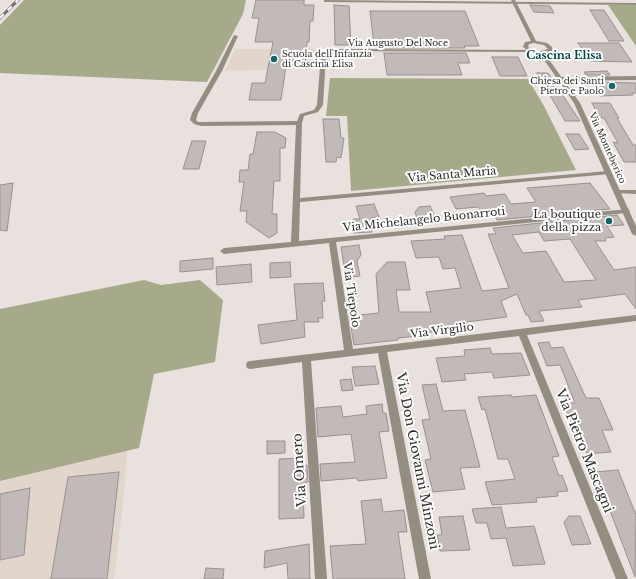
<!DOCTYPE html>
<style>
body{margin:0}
canvas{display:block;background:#e8e1dd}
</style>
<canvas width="636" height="579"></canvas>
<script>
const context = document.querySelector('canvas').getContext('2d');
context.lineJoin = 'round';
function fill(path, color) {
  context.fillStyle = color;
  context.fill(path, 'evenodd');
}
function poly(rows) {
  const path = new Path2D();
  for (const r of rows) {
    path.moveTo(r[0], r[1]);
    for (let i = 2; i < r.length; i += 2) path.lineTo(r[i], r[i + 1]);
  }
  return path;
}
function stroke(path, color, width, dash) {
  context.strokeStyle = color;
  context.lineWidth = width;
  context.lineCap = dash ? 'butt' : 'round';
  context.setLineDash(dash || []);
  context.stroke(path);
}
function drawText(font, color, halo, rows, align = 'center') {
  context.font = font + ' "Libre Baskerville",serif';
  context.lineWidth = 4;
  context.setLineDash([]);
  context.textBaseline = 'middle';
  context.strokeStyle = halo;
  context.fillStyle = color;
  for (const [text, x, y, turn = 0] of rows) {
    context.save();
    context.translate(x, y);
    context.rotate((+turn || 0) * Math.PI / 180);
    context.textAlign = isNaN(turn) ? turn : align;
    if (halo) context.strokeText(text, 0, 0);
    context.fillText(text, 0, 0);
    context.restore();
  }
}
fill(poly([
 [235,49,319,49,317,68,225,71],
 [127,451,124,494,114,579,0,579,0,480]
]), '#e2d6cc');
fill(poly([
 [24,0,246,0,243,14,207,82,0,73,0,25],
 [608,5,636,5,636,46],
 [330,78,528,79,544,106,576,170,351,191,347,116,326,116],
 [144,280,161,285,200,280,223,300,215,362,154,374,139,448,0,481,0,309]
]), '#a6aa8b');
const building = poly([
 [256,0,304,0,304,5,314,5,313,21,310,21,309,42,307,42,305,66,286,66,281,100,249,100,252,83,265,83,273,42,255,42,259,18,252,18,256,0],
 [334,5,349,6,351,45,335,45,334,5],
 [530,5,550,6,554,13,534,12,530,5],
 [590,10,604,10,624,41,609,41,590,10],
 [370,11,465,11,479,46,464,46,465,48,383,48,383,45,374,45,370,11],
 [578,43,619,43,632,62,591,61,578,43],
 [384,53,466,53,470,63,458,63,462,75,387,75,384,53],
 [492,57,518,57,527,76,500,76,492,57],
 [607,71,610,75,586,75,584,72,607,71],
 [537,73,548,73,580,121,565,121,537,73],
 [591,82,636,83,636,93,632,93,633,95,600,96,591,82],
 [592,103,610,103,619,118,617,118,633,145,636,145,636,162,624,162,613,142,618,143,604,118,600,118,592,103],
 [323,119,339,119,341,138,344,138,341,158,337,157,336,162,326,162,323,119],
 [257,132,275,132,286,138,285,148,280,148,280,181,274,181,272,214,277,214,277,233,269,238,246,222,247,211,240,211,244,182,239,182,240,170,248,170,250,154,253,154,257,132],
 [566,134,579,134,589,149,575,150,566,134],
 [192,141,206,141,199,169,183,169,192,141],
 [13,183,7,231,0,230,0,185,13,183],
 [590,183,610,209,497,220,490,208,480,210,478,207,456,209,450,197,484,193,486,196,505,194,511,204,536,202,527,188,590,183],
 [374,204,379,217,371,218,372,232,353,233,353,219,360,219,356,206,374,204],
 [430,206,436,219,418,221,415,212,419,207,430,206],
 [617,215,624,225,607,226,614,237,605,238,606,241,595,241,614,270,636,267,636,309,625,294,578,300,582,307,539,311,544,321,531,322,528,315,526,315,517,294,501,301,507,317,466,322,469,330,447,332,426,332,427,335,398,338,398,340,354,345,349,316,379,313,376,274,387,262,405,262,410,290,396,290,399,312,431,312,426,292,461,288,455,268,443,269,439,257,416,258,411,241,445,239,444,236,462,235,482,291,509,288,488,234,496,234,493,228,617,215],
 [539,232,544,241,570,239,596,280,564,282,546,251,523,253,512,235,539,232],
 [359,245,361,255,357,261,360,276,350,277,348,265,344,266,341,247,359,245],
 [213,258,213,269,180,272,180,261,213,258],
 [290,262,291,277,270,278,270,263,290,262],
 [251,264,252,282,217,285,216,267,251,264],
 [323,283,325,301,322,301,323,318,318,318,319,322,304,322,305,337,261,344,258,325,297,320,294,284,323,283],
 [549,342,551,348,563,347,586,398,599,398,613,430,602,430,611,452,587,454,578,432,575,432,563,403,575,403,560,365,547,366,538,343,549,342],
 [490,348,492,354,521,353,530,375,494,378,492,372,464,374,466,380,442,382,436,358,465,356,464,350,490,348],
 [375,366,379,384,355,386,352,367,375,366],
 [351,379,353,390,342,391,340,380,351,379],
 [436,384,443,411,465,410,480,467,460,468,465,489,433,492,425,460,431,459,422,420,430,419,422,385,436,384],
 [511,395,512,397,536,395,559,456,552,457,559,476,562,475,568,491,557,492,558,496,536,498,537,502,492,505,485,482,515,479,508,459,498,459,485,409,482,410,478,397,511,395],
 [382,404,383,413,386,413,389,431,379,432,387,478,358,481,357,478,321,481,320,464,355,462,351,434,318,437,316,408,341,406,343,417,367,414,366,406,382,404],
 [267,441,285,441,285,453,267,454,267,441],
 [302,458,303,466,307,465,308,482,303,483,304,518,279,519,279,459,302,458],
 [618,470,636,515,635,577,606,500,604,500,594,472,618,470],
 [119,472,107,579,51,579,68,477,119,472],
 [30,488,24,555,0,560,0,494,30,488],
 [381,499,383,512,404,510,407,532,398,532,405,579,333,579,330,546,366,544,361,501,381,499],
 [501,507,506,528,534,526,545,564,513,566,506,538,491,539,487,523,476,523,472,509,501,507],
 [463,516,470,550,440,551,437,535,442,535,439,517,463,516],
 [569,516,580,516,591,544,572,545,564,522,569,516],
 [309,544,310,579,288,579,287,563,264,568,265,551,309,544],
 [206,568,224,569,223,579,204,579,206,568]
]);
fill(building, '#c2bab9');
stroke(building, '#989190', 1);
fill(poly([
 [324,0,636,3,636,5,326,2,324,2,324,0],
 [234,35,238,36,222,71,198,113,196,120,198,122,297,121,300,114,314,110,317,105,321,54,327,50,337,49,532,50,532,51,530,52,337,51,329,53,326,55,323,105,318,112,304,116,302,123,300,198,608,171,610,172,610,174,300,202,299,241,628,209,630,211,626,213,336,242,353,349,636,315,636,321,527,335,628,579,616,579,519,336,387,352,431,579,419,579,378,353,311,361,327,579,315,579,302,362,250,369,247,368,246,365,247,362,250,361,344,350,329,243,224,254,220,251,224,248,291,242,296,125,201,126,194,124,190,120,192,113,216,71,234,35],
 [636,76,636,80,560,81,557,79,560,77,636,76],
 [617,190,636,190,636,194,615,193,615,191,617,190]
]), '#948d81');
fill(poly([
 [511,0,515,0,536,41,547,43,552,47,553,51,545,54,580,103,636,226,636,236,632,234,574,103,540,54,531,53,523,47,525,42,531,41,511,0],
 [534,43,544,45,548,49,542,51,534,51,528,47,529,44,534,43]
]), '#948d81');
const rail = poly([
 [0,18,18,0]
]);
stroke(rail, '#716d6b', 3);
stroke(rail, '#fff', 2, [5.5]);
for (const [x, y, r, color] of [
 [274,59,4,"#176667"],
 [612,86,4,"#176667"],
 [609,221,4,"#176667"]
]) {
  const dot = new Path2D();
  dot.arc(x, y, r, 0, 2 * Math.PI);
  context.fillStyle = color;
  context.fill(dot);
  stroke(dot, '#fff', 1.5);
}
drawText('9px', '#2f2d2b', '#fff', [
 ["Via Augusto Del Noce",398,43],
 ["Via Monteberico",607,148,66]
]);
drawText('9px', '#2f2d2b', '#fff', [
 ["Scuola dell'Infanzia",282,54],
 ["di Cascina Elisa",282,64],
 ["Chiesa dei Santi",604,81,"right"],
 ["Pietro e Paolo",604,91,"right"]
], 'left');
drawText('bold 11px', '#024647', '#fff', [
 ["Cascina Elisa",564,56]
]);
drawText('11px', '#2f2d2b', '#fff', [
 ["Via Santa Maria",452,175,-5],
 ["Via Michelangelo Buonarroti",424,220,-6],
 ["Via Tiepolo",351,295,82],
 ["Via Virgilio",442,331,-7]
]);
drawText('11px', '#2f2d2b', '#fff', [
 ["La boutique",601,215],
 ["della pizza",601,228]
], 'right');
drawText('13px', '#2f2d2b', '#fff', [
 ["Via Pietro Mascagni",584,451,68],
 ["Via Don Giovanni Minzoni",417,461,79],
 ["Via Omero",300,470,-94]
]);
</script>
